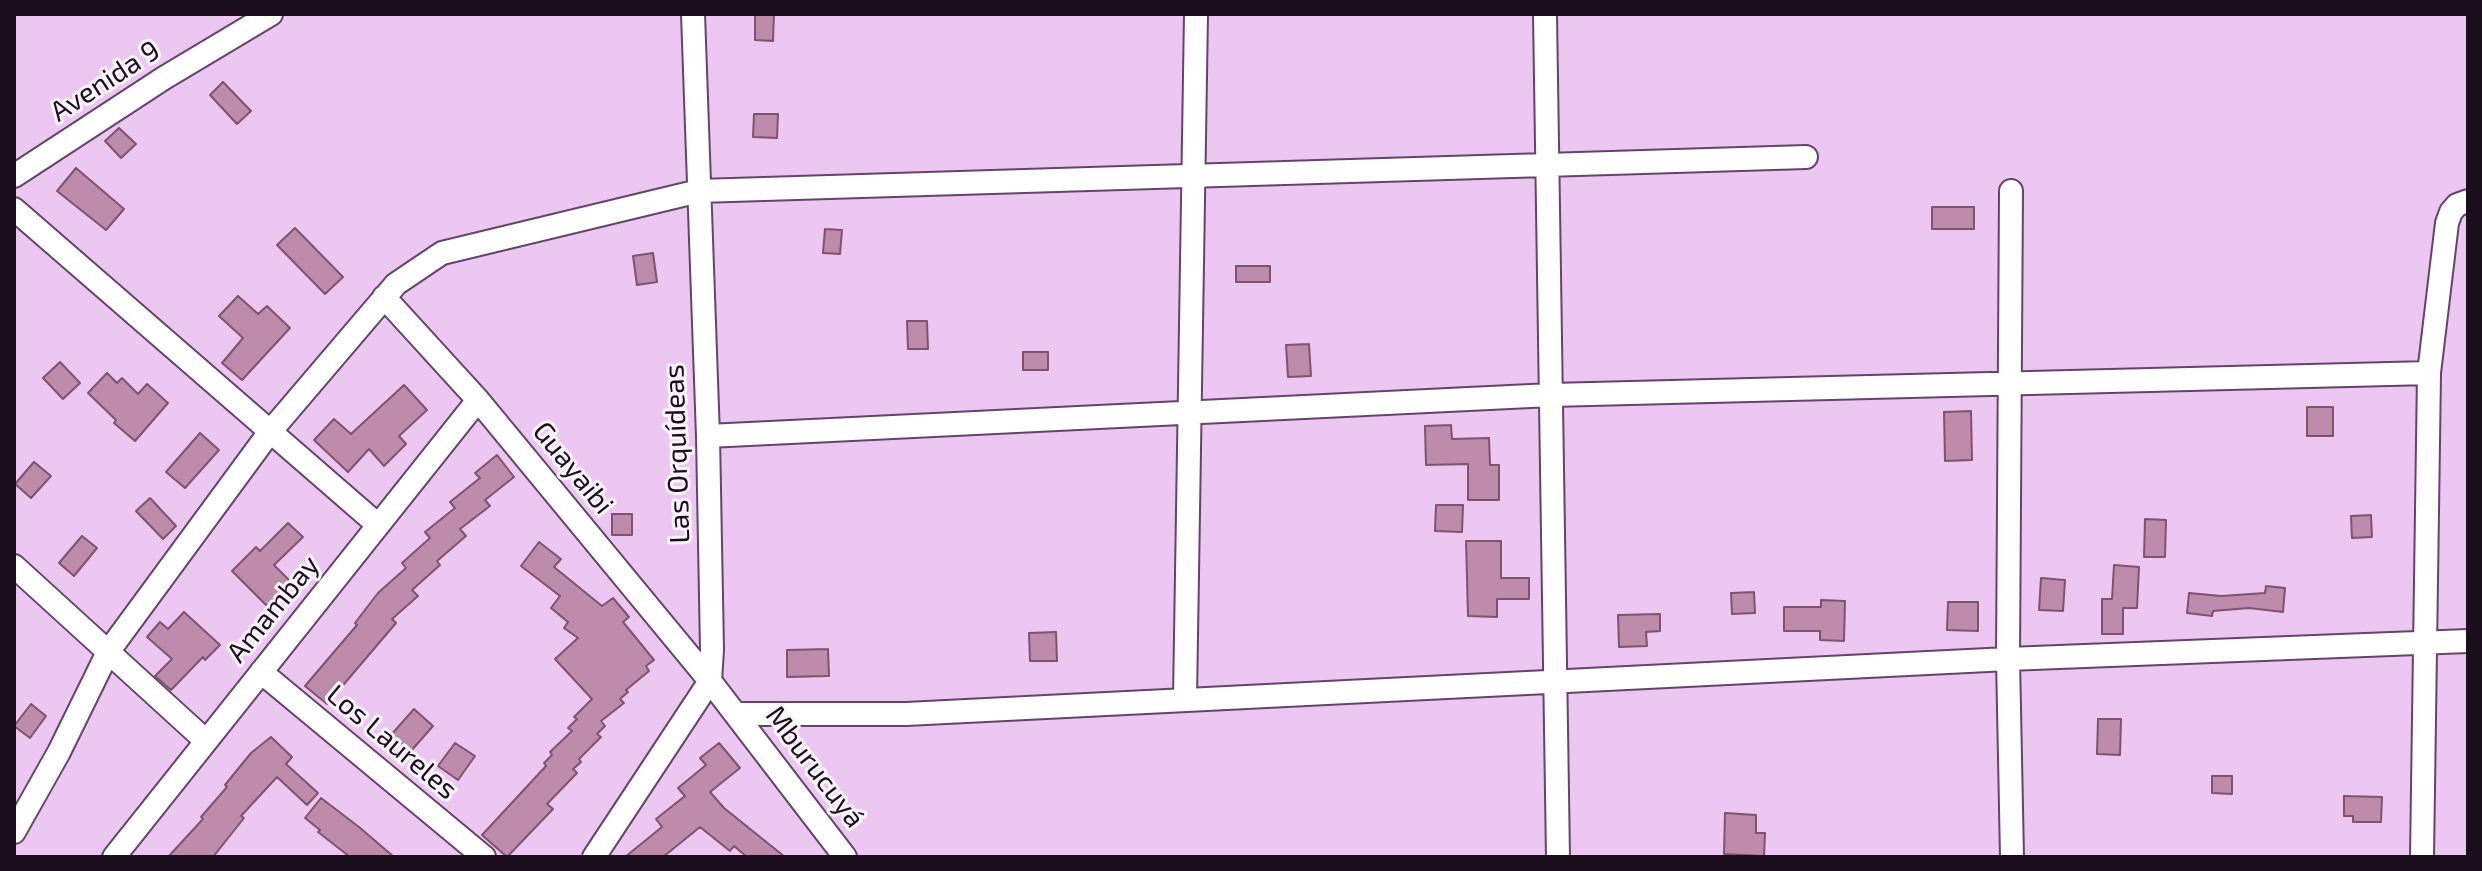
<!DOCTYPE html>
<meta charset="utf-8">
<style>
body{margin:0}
#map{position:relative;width:2482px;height:871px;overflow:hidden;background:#ecc7f2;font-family:"Exo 2",sans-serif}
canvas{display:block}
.frame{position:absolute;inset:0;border:16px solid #1a0d1c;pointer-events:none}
</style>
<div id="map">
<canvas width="2482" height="871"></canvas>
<div class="frame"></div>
</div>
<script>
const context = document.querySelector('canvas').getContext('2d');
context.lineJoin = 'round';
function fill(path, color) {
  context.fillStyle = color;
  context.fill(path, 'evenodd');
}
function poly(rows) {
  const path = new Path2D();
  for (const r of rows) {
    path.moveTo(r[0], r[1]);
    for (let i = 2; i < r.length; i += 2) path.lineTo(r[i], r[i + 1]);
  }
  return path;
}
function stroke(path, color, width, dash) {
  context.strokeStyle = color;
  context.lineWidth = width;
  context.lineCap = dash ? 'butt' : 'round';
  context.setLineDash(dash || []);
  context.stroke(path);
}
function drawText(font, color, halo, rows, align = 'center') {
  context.font = font + ' "Exo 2",sans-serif';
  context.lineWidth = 6;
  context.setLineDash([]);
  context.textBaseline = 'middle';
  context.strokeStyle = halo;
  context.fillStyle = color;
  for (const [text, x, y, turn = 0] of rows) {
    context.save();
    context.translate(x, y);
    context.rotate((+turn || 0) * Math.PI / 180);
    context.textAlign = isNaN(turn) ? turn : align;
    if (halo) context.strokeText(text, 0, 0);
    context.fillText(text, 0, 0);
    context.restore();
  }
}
const building = poly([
 [755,14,774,14,773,41,755,40,755,14],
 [223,82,251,111,237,124,210,95,223,82],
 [754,114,778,114,777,138,753,137,754,114],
 [119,128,136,144,121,158,105,141,119,128],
 [76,168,124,209,106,230,57,191,76,168],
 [1932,207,1974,207,1974,229,1932,229,1932,207],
 [295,228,343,277,325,294,277,245,295,228],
 [825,229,842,230,840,254,823,253,825,229],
 [653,253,657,282,637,285,633,256,653,253],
 [1236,266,1270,266,1270,282,1236,282,1236,266],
 [238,296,258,314,267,306,290,328,242,380,222,363,243,338,219,316,238,296],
 [907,321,927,321,928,349,908,349,907,321],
 [1309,344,1311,376,1288,377,1286,345,1309,344],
 [1023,352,1048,352,1048,370,1023,370,1023,352],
 [60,362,80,383,63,399,43,378,60,362],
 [107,373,117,383,122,378,138,394,147,384,168,403,135,441,114,423,116,420,88,393,107,373],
 [404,385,427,410,399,436,406,444,384,466,369,449,348,472,314,440,334,419,351,434,404,385],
 [2307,407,2333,407,2333,436,2307,436,2307,407],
 [1971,411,1972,460,1945,461,1944,412,1971,411],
 [1451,425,1452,439,1489,438,1490,465,1499,465,1499,500,1468,500,1468,464,1426,465,1425,426,1451,425],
 [200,433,219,450,185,488,166,472,200,433],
 [497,455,514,477,485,500,490,506,460,529,466,536,437,561,440,565,412,590,418,596,392,619,396,623,327,704,305,686,357,625,355,623,378,593,406,568,402,563,430,538,425,532,455,508,450,502,480,478,475,473,497,455],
 [34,462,51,476,31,498,15,484,34,462],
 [150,498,176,526,163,539,136,511,150,498],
 [1436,505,1463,505,1462,532,1435,531,1436,505],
 [612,514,632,514,632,535,612,535,612,514],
 [2371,515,2372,537,2352,538,2351,516,2371,515],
 [2145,519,2166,520,2165,557,2144,557,2145,519],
 [288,523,303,537,274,565,291,582,267,606,232,571,256,547,260,551,288,523],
 [82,536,97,548,74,576,59,563,82,536],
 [1466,541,1501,541,1501,578,1529,578,1529,599,1497,599,1497,617,1468,616,1466,541],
 [539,542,561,559,554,567,602,606,613,598,629,617,623,622,654,660,646,666,649,671,626,690,628,692,620,699,624,703,601,721,605,726,597,734,601,737,579,759,581,762,573,769,577,773,547,804,553,809,507,857,482,835,546,766,544,763,552,755,550,752,572,731,568,728,577,719,574,717,592,699,555,659,578,638,564,628,568,622,551,608,560,596,521,566,539,542],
 [2114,565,2139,567,2137,608,2123,608,2123,634,2102,634,2102,599,2112,599,2114,565],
 [2041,578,2065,580,2063,611,2039,610,2041,578],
 [2266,586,2285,588,2283,612,2249,608,2213,611,2212,616,2187,613,2189,593,2221,596,2265,593,2266,586],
 [1754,592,1755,613,1732,614,1731,593,1754,592],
 [1821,600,1845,601,1844,641,1820,640,1820,631,1784,631,1784,607,1821,607,1821,600],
 [1948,602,1978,602,1978,631,1947,630,1948,602],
 [184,612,220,645,205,660,203,657,171,690,155,676,172,659,147,637,160,622,168,629,184,612],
 [1660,614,1660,631,1646,632,1647,646,1619,647,1618,615,1660,614],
 [1056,632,1057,661,1030,661,1029,633,1056,632],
 [828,649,829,676,787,677,787,650,828,649],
 [31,704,46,716,30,738,14,726,31,704],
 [414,709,433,726,411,751,391,735,414,709],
 [2098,719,2121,719,2120,755,2097,754,2098,719],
 [271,737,292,757,286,764,318,793,307,805,277,777,241,816,244,818,213,857,168,857,203,819,201,817,227,787,225,785,251,753,271,737],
 [455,743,475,756,458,780,438,766,455,743],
 [719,743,740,768,710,792,724,808,785,857,747,857,734,846,730,851,700,827,663,857,625,857,662,827,656,819,685,796,678,788,706,765,700,758,719,743],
 [2212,776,2232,776,2232,794,2212,793,2212,776],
 [2344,796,2382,797,2381,822,2353,822,2353,816,2344,816,2344,796],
 [321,798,359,827,394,857,350,857,318,832,320,830,305,818,321,798],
 [1725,813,1756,815,1756,833,1765,833,1764,856,1724,854,1725,813]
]);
fill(building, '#bd8caa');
stroke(building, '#7f526e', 2);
const street = poly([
 [1545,14,1558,857],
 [14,176,164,78,271,14],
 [2011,191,2008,659,2012,857],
 [14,209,378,525],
 [384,297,478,400,710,681,845,857],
 [708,436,1551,395,2429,373],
 [14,566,206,741],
 [261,672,484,857],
 [1185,698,1196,14],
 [736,714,906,714,2008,659,2468,641],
 [14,832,59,752,108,652,269,433,396,284,442,253,699,191,1806,157],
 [114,857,478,400],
 [594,857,710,681,712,650,708,436,693,14],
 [2422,857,2429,373,2447,223,2451,212,2457,205,2468,201]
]);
stroke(street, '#644469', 26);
stroke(street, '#fff', 22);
drawText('28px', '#1a0d1c', '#fbf4fd', [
 ["Avenida 9",105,81,-33],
 ["Las Orquídeas",677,454,-92],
 ["Guayaibi",573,468,51],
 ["Amambay",273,609,-51],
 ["Los Laureles",392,742,40],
 ["Mburucuyá",815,767,53]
]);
</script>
